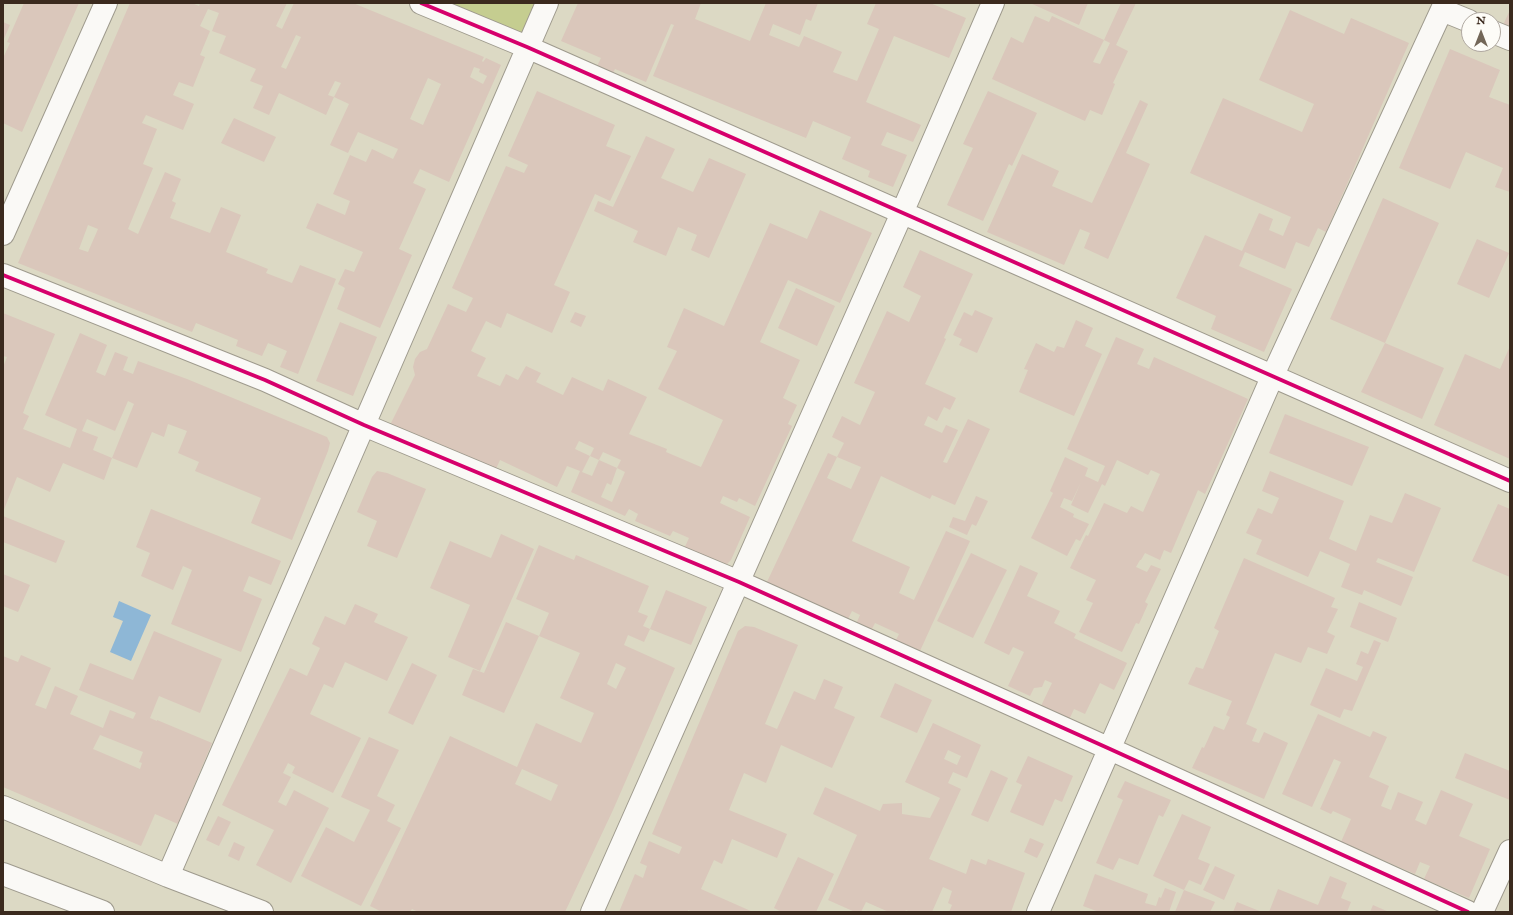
<!DOCTYPE html>
<style>
body{margin:0}
#map{position:relative;width:1513px;height:915px;overflow:hidden;background:#dcd9c4;font-family:"IM FELL English",serif}
canvas{display:block}
.frame{position:absolute;inset:0;border:4px solid #3b2a1e;pointer-events:none}
.north{position:absolute;left:1461px;top:12px;width:40px;height:40px;box-sizing:border-box;background:#fdfcf7;border:1px solid #afa8a0;border-radius:50%;rotate:0deg;font-size:11px;font-weight:700;line-height:16px;text-align:center;color:#3b2a1e}
.north::after{content:'';display:block;margin:auto;width:14px;height:18px;background:#736758;clip-path:polygon(50% 0,100% 100%,50% 72%,0 100%)}
</style>
<div id="map">
<canvas width="1513" height="915"></canvas>
<div class="frame"></div>
<div class="north">N</div>
</div>
<script>
const context = document.querySelector('canvas').getContext('2d');
context.lineJoin = 'round';
function fill(path, color) {
  context.fillStyle = color;
  context.fill(path, 'evenodd');
}
function poly(rows) {
  const path = new Path2D();
  for (const r of rows) {
    path.moveTo(r[0], r[1]);
    for (let i = 2; i < r.length; i += 2) path.lineTo(r[i], r[i + 1]);
  }
  return path;
}
function stroke(path, color, width, dash) {
  context.strokeStyle = color;
  context.lineWidth = width;
  context.lineCap = dash ? 'butt' : 'round';
  context.setLineDash(dash || []);
  context.stroke(path);
}
fill(poly([
 [421,3,547,3,527,47]
]), '#c5cd90');
fill(poly([
 [119,601,151,615,131,661,110,652,123,621,113,617]
]), '#8eb7d6');
fill(poly([
 [24,3,79,3,22,132,3,123,3,58,10,43,7,42],
 [130,3,192,3,199,6,200,3,287,3,276,26,282,29,294,3,353,3,484,57,482,61,483,62,486,58,501,65,449,182,420,169,413,183,426,189,399,249,412,255,380,328,337,309,345,288,338,284,345,269,354,272,363,252,306,228,317,203,345,215,350,201,333,194,350,155,366,162,372,149,393,159,398,149,358,132,348,153,330,145,349,104,334,97,341,83,335,81,328,95,334,97,326,115,279,93,269,115,253,108,263,86,250,81,256,69,219,53,226,36,212,31,219,13,208,9,200,26,210,31,200,55,205,57,193,87,179,82,173,95,194,104,183,130,146,115,142,123,157,129,143,164,153,168,128,229,138,234,165,172,181,179,172,201,176,203,170,218,210,233,221,207,241,215,226,252,268,269,266,273,292,283,300,265,336,279,298,374,280,367,287,351,268,343,262,356,236,346,238,340,196,323,192,332,18,263],
 [296,35,301,37,286,69,281,67],
 [474,67,480,69,479,72,487,76,483,84,470,77],
 [428,78,441,84,423,125,410,119],
 [88,225,98,229,88,252,79,249],
 [578,3,701,3,695,19,750,41,766,3,818,3,811,21,806,19,800,35,773,24,769,35,799,47,804,36,842,52,833,72,857,81,879,29,867,24,876,3,930,3,966,18,949,58,894,36,866,102,921,125,913,142,887,132,881,145,907,155,893,187,868,177,870,171,842,159,851,137,813,121,806,138,653,76,674,25,671,24,646,82,615,69,612,75,596,68,601,58,561,41],
 [1030,3,1088,3,1079,25],
 [1121,3,1136,3,1116,45,1128,51,1113,83,1115,84,1102,115,1090,110,1085,121,992,79,1011,37,1023,43,1035,16,1049,22,1052,16,1104,40,1093,62,1100,64,1110,43,1104,40],
 [1290,10,1344,34,1351,18,1409,43,1326,232,1318,228,1309,247,1296,242,1285,269,1245,252,1239,266,1292,289,1264,352,1211,329,1216,316,1176,298,1205,235,1242,251,1259,213,1273,219,1269,230,1283,236,1291,217,1190,173,1223,98,1302,132,1314,104,1259,80],
 [1510,10,1510,29,1503,25],
 [3,22,10,25,3,41],
 [1450,49,1500,70,1489,97,1510,105,1510,192,1495,187,1503,168,1466,152,1450,189,1399,168],
 [537,91,615,125,606,146,631,156,610,201,595,194,554,285,570,292,552,333,507,313,501,328,486,321,471,351,486,358,477,376,500,386,506,374,518,380,526,366,541,373,536,382,563,395,572,377,603,391,608,379,647,397,629,434,667,449,666,452,701,467,723,420,658,389,677,351,667,347,684,308,724,326,770,223,807,239,820,210,872,233,840,303,788,280,760,342,800,360,783,398,797,405,788,424,792,426,755,506,739,498,737,502,723,496,720,503,750,517,731,560,725,566,683,551,689,538,673,531,670,536,635,521,638,514,629,509,625,516,571,492,580,471,567,466,557,487,500,460,495,471,390,425,415,375,413,367,415,359,420,352,427,349,448,304,466,312,473,298,452,288,506,166,524,173,528,165,508,156],
 [579,441,594,448,590,456,599,460,603,452,621,460,617,468,625,472,612,502,601,497,607,483,611,485,617,468,599,460,592,476,582,472,590,456,575,449],
 [988,91,1037,113,1012,166,1009,164,983,221,947,205,973,148,963,144],
 [1140,100,1148,104,1126,153,1150,164,1108,259,1084,248,1090,233,1080,229,1064,265,987,232,1022,154,1059,171,1052,186,1092,203],
 [234,118,276,137,264,162,221,143],
 [646,136,675,149,661,178,693,192,709,158,746,174,709,258,691,250,697,235,678,227,666,256,633,242,638,231,594,211,598,201,613,207],
 [1383,198,1439,223,1385,343,1330,319],
 [1477,239,1509,253,1489,298,1457,284],
 [920,250,973,274,944,338,946,339,925,384,956,398,950,410,944,407,937,421,928,416,924,425,942,433,946,425,958,430,943,462,947,463,968,419,990,429,955,505,932,495,930,499,881,476,852,541,910,567,899,593,914,600,946,531,970,541,920,651,896,640,899,634,875,623,871,631,856,624,860,615,852,611,847,621,766,584,828,453,837,457,827,478,851,489,861,467,837,457,844,443,832,437,842,416,860,425,875,392,854,383,887,311,909,322,921,296,903,287],
 [796,288,835,306,817,346,778,328],
 [975,310,993,318,977,353,959,345,962,339,953,335,964,312,972,316],
 [575,312,586,316,581,327,570,322],
 [3,313,55,334,26,405,23,413,29,416,23,429,70,448,77,429,45,415,80,333,107,345,96,372,105,376,115,352,128,357,123,370,133,374,138,361,187,379,327,437,330,443,328,451,292,540,251,523,261,498,195,471,199,462,178,453,187,431,168,424,164,437,152,432,137,468,112,458,104,480,63,463,50,492,17,477,3,512,3,367,7,357,3,356],
 [128,401,134,404,112,458,93,450,98,437,82,431,87,419,115,431],
 [1076,320,1093,328,1085,346,1102,354,1074,416,1019,392,1028,370,1024,369,1036,343,1054,352,1057,346,1064,348],
 [340,322,377,337,353,396,316,381],
 [1116,337,1144,349,1137,364,1149,369,1154,357,1248,399,1205,494,1198,490,1171,553,1164,550,1160,560,1145,553,1141,560,1140,560,1136,567,1147,572,1151,565,1161,569,1145,602,1148,604,1139,624,1136,623,1122,652,1079,632,1093,603,1086,600,1096,580,1070,568,1086,535,1088,536,1104,503,1127,513,1131,506,1143,512,1160,474,1151,470,1148,475,1117,460,1105,486,1102,484,1088,513,1071,505,1081,482,1072,501,1064,498,1060,507,1074,514,1073,517,1089,524,1080,541,1076,539,1067,556,1031,538,1053,493,1050,491,1065,457,1088,468,1085,476,1098,482,1105,466,1067,449],
 [1385,343,1444,368,1422,419,1361,392],
 [1510,346,1510,459,1434,425,1465,354,1500,369],
 [1285,414,1369,447,1352,486,1269,453],
 [377,471,387,473,426,489,397,558,367,546,377,521,357,512,372,477],
 [1270,471,1344,501,1329,539,1356,551,1370,515,1392,523,1405,493,1441,508,1414,572,1378,558,1376,562,1413,577,1401,606,1364,590,1362,595,1341,587,1350,564,1320,551,1308,577,1256,554,1262,540,1246,533,1258,508,1272,514,1279,498,1262,491],
 [976,496,988,501,976,526,972,524,967,535,949,527,953,517,965,521],
 [1498,504,1510,509,1510,577,1472,561],
 [151,509,281,561,271,585,249,576,243,591,262,599,241,652,171,624,192,570,183,566,173,590,141,576,150,553,136,547],
 [3,516,65,541,56,563,3,542],
 [501,534,534,549,480,671,448,657,470,605,430,588,450,541,491,558],
 [539,545,574,560,576,555,649,586,638,612,648,616,643,626,650,629,644,642,628,635,624,645,675,668,613,810,565,912,418,912,412,909,410,912,382,912,370,906,450,736,517,767,536,723,581,743,594,713,560,698,580,653,539,636,549,613,516,599],
 [616,663,626,668,616,689,607,684],
 [522,769,558,785,551,801,515,784],
 [971,553,1007,570,973,638,937,621],
 [1244,558,1335,598,1331,607,1338,609,1327,632,1335,636,1327,654,1308,647,1301,663,1275,653,1246,724,1257,729,1252,741,1259,743,1264,732,1288,743,1264,799,1192,768,1202,747,1204,748,1214,726,1224,730,1230,717,1226,715,1232,701,1188,684,1196,667,1203,669,1219,631,1214,628],
 [1020,565,1038,573,1027,596,1060,611,1054,623,1076,634,1074,638,1127,663,1114,690,1100,683,1085,714,1074,709,1068,722,1040,708,1052,683,1045,680,1042,687,1034,688,1030,696,1008,686,1024,652,1013,647,1009,655,984,643],
 [3,574,30,585,18,612,3,606],
 [666,590,707,607,691,645,650,629],
 [1359,602,1397,618,1388,642,1350,627],
 [355,604,378,614,374,622,408,637,387,681,345,662,333,688,324,684,310,714,361,738,333,793,292,773,295,767,288,763,283,773,291,777,278,802,286,806,294,790,329,808,291,883,256,865,274,830,222,805,290,668,307,676,320,648,312,644,325,616,345,625],
 [506,622,539,636,504,713,462,695,473,669,484,673],
 [745,626,754,627,798,645,765,724,777,729,794,691,815,700,824,679,843,687,834,708,855,717,832,768,781,745,766,783,744,773,729,810,787,834,777,858,732,839,722,864,714,860,701,889,753,912,693,912,688,910,688,912,619,912,635,874,643,878,647,866,640,863,649,841,679,854,682,847,652,834,738,631],
 [154,631,222,659,200,713,159,696,150,718,157,721,157,720,212,743,178,824,155,814,141,846,3,787,3,656,18,662,21,655,51,668,35,705,46,709,55,686,78,696,70,714,103,728,110,710,133,719,136,713,79,690,90,663,133,680],
 [100,735,143,752,139,762,142,763,140,769,93,749],
 [1374,640,1381,643,1352,711,1344,709,1340,718,1310,705,1326,668,1357,681,1363,667,1356,664,1361,651,1368,654],
 [412,663,437,675,413,725,388,713],
 [895,683,932,700,917,733,880,717],
 [1318,714,1370,737,1373,731,1387,737,1369,777,1389,786,1381,806,1391,810,1398,792,1423,802,1415,820,1426,825,1441,790,1473,804,1459,836,1490,849,1469,898,1424,879,1430,866,1420,862,1415,874,1341,842,1351,819,1333,811,1331,814,1320,809,1341,762,1334,759,1312,807,1282,794],
 [933,723,981,745,967,778,953,772,948,783,961,789,929,859,966,874,971,859,986,865,988,859,1025,873,1011,912,949,912,952,905,948,903,952,891,943,887,932,912,910,912,906,910,905,912,889,912,866,902,861,912,855,912,828,900,857,835,813,814,825,787,880,811,883,804,902,803,902,814,930,818,940,798,905,782],
 [948,750,961,756,957,765,944,759],
 [369,737,399,750,377,796,395,805,387,821,401,828,361,906,301,876,326,827,354,842,370,810,341,797],
 [1465,753,1510,771,1510,800,1455,778],
 [1028,756,1073,776,1062,802,1055,799,1043,826,1010,812,1022,785,1016,782],
 [991,770,1008,778,988,822,971,815],
 [1125,781,1171,800,1163,817,1159,815,1138,865,1119,858,1113,870,1096,863,1123,800,1117,797],
 [1182,814,1211,827,1198,859,1210,864,1201,885,1189,880,1184,890,1153,876],
 [218,816,231,822,219,846,206,840],
 [1030,838,1044,844,1037,858,1024,852],
 [234,842,245,847,239,861,228,856],
 [798,857,834,874,816,912,782,912,774,908],
 [1215,866,1235,875,1224,900,1203,890],
 [1095,874,1148,894,1145,903,1156,906,1159,897,1161,898,1165,888,1176,892,1169,912,1099,912,1083,906],
 [1330,876,1347,883,1341,898,1351,902,1347,912,1269,912,1278,889,1318,905],
 [1184,890,1215,902,1210,912,1175,912],
 [1237,902,1262,912,1233,912],
 [1373,905,1389,912,1370,912]
]), '#dac7bb');
const street = poly([
 [421,3,527,47,1510,481],
 [1442,10,1469,21],
 [1493,32,1510,39],
 [3,234,106,3],
 [3,275,265,380,364,425,739,582,1110,749,1468,912],
 [3,807,168,876,262,912],
 [168,876,547,3],
 [592,912,902,213,993,3],
 [1038,912,1273,375,1445,3],
 [1482,912,1510,851]
]);
const primary = poly([
 [3,874,103,912]
]);
stroke(street, '#9e9a8d', 24);
stroke(primary, '#9e9a8d', 24);
stroke(street, '#faf9f6', 22);
stroke(primary, '#faf9f6', 22);
stroke(poly([
 [421,3,527,47,1510,481],
 [3,275,265,380,364,425,739,582,1110,749,1468,912]
]), '#d6006c', 4);
</script>
